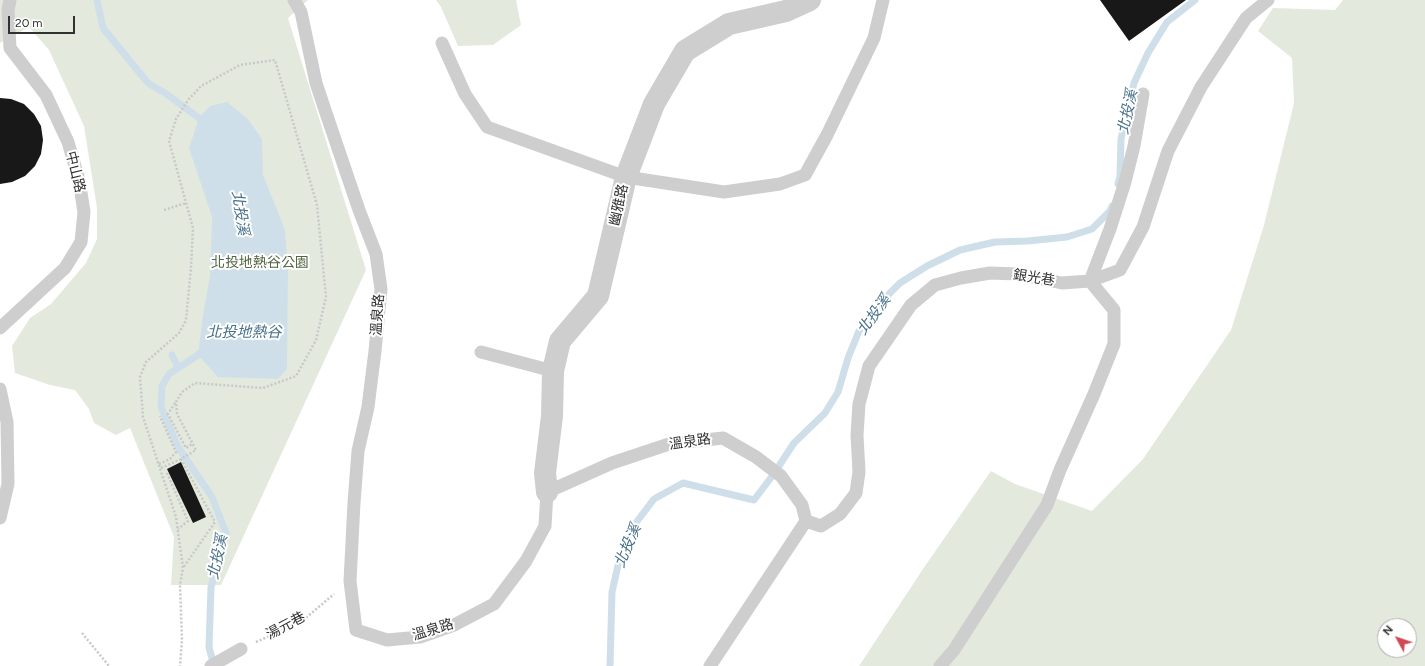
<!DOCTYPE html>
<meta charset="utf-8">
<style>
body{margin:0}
#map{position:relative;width:1425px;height:666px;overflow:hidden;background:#fff;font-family:Figtree,sans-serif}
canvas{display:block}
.north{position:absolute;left:1377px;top:618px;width:40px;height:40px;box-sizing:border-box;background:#fff;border:1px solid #adadad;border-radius:50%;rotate:310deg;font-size:11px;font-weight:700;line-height:16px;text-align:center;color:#313131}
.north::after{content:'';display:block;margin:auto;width:14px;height:18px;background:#d14954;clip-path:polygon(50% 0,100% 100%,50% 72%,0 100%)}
.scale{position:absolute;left:8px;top:16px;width:67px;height:18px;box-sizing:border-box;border:2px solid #313131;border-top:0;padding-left:5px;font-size:12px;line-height:14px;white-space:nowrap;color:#313131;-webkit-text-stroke:3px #fff;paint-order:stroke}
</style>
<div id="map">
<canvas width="1425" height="666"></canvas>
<div class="north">N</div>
<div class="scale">20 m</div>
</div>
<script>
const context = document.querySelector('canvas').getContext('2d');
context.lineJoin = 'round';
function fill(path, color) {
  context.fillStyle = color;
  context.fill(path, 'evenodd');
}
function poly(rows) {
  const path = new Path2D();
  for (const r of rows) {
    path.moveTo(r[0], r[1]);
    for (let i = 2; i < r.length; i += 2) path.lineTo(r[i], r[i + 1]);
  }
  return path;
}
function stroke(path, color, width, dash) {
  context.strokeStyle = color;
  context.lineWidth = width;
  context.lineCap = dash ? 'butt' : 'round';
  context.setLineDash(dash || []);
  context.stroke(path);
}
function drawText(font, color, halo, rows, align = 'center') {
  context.font = font + ' Figtree,"Noto Sans TC",sans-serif';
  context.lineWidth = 4;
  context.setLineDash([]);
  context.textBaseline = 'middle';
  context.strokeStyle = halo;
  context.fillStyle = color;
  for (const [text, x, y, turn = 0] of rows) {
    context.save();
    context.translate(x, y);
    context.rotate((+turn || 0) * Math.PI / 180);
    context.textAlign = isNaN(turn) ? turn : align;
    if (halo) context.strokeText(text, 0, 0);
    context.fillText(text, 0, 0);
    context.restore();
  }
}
fill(poly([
 [0,0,308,0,288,18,366,270,221,585,171,585,174,537,130,428,116,435,94,423,89,409,75,390,50,385,15,373,12,346,30,318,51,304,86,263,97,239,97,208,84,126,49,50,29,27,0,43],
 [436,0,516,0,521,25,493,45,458,46,441,7],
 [1343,0,1425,0,1425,666,859,666,925,566,991,471,1015,484,1092,511,1143,459,1231,330,1264,225,1294,103,1292,58,1258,31,1273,8,1335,10],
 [1385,626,1409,626,1409,650,1385,650]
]), '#e4e9dd');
fill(poly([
 [227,102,248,119,262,139,263,175,285,230,288,270,287,369,278,379,218,377,198,355,203,315,210,276,212,217,189,148,199,118,210,106]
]), '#cfdfe9');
stroke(poly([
 [97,0,103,28,148,83,165,93,199,118,203,125],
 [1118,184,1120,176,1121,139,1134,83,1148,53,1167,22,1195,0],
 [205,348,198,355,169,374,162,386,161,407,178,447,212,497,226,533,211,587,209,647,214,666],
 [172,355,178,367],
 [610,666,612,592,619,561,632,528,654,499,683,483,754,500,773,475,794,443,825,413,838,392,848,358,859,331,881,302,900,283,927,266,960,250,995,242,1028,241,1067,237,1092,229,1110,211,1112,206]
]), '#cfdfe9', 7);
fill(poly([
 [1100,0,1186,0,1129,41],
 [0,98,11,99,24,104,34,114,41,126,43,140,41,154,35,166,25,176,12,182,0,184],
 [181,462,206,517,193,523,167,469]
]), '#181818');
stroke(poly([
 [164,210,186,203],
 [175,403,168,414,186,448,192,444],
 [181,459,215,522,183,568],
 [159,464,170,459,176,452,160,416],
 [161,468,181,459,196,450,177,414,176,402,182,392,195,383,263,388,296,376,316,340,326,297,317,205,275,60,240,65,201,86,188,100,176,119,169,141,193,228,191,268,186,320,179,333,146,362,140,377,143,417,176,517,183,568,180,585,182,640,180,666],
 [167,473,188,521,178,529],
 [82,633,109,666],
 [256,642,301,622,334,594]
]), '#c8c8c8', 2.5, [2, 2]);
stroke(poly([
 [294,0,301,12,316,83,325,110,359,210,376,254,381,289,375,351,368,407,358,451,354,503,350,581,356,630,387,640,420,637,454,625,494,604,526,561,545,526,547,492,612,463,669,444,723,438,756,457,781,476,802,505,806,521,710,666],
 [442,43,465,94,487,127,626,177,724,192,780,184,805,175,827,135,874,38,883,0],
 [0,328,65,268,81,242,84,212,79,180,68,142,46,95,10,48,8,10,10,0],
 [481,352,553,371],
 [0,389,7,422,8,484,0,518],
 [806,521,821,526,840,514,856,493,859,472,857,435,859,404,869,366,911,305,935,285,961,278,990,273,1017,274,1062,283,1090,281,1120,270,1143,227,1168,151,1201,87,1246,18,1268,0],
 [211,666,241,649],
 [940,666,954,650,1047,505,1060,470,1094,394,1114,344,1114,310,1090,281,1110,229,1125,182,1134,146,1143,94]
]), '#cecece', 13);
stroke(poly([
 [547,492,545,473,552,416,553,371,560,341,598,296,626,177,654,104,685,51,729,24,786,11,810,0]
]), '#cecece', 22);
drawText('14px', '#313131', '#fff', [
 ["中山路",75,172,76],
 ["幽雅路",619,205,-77],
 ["銀光巷",1034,278,9],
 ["溫泉路",378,315,-86],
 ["溫泉路",690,442,-8],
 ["湯元巷",286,626,-28],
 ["溫泉路",433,630,-17]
]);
drawText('14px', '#546743', '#fff', [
 ["北投地熱谷公園",260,263]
]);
drawText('italic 15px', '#47708a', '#fff', [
 ["北投溪",1128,112,-78],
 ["北投溪",240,213,81],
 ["北投溪",874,315,-54],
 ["北投地熱谷",244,333],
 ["北投溪",628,546,-67],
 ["北投溪",218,557,-78]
]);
</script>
